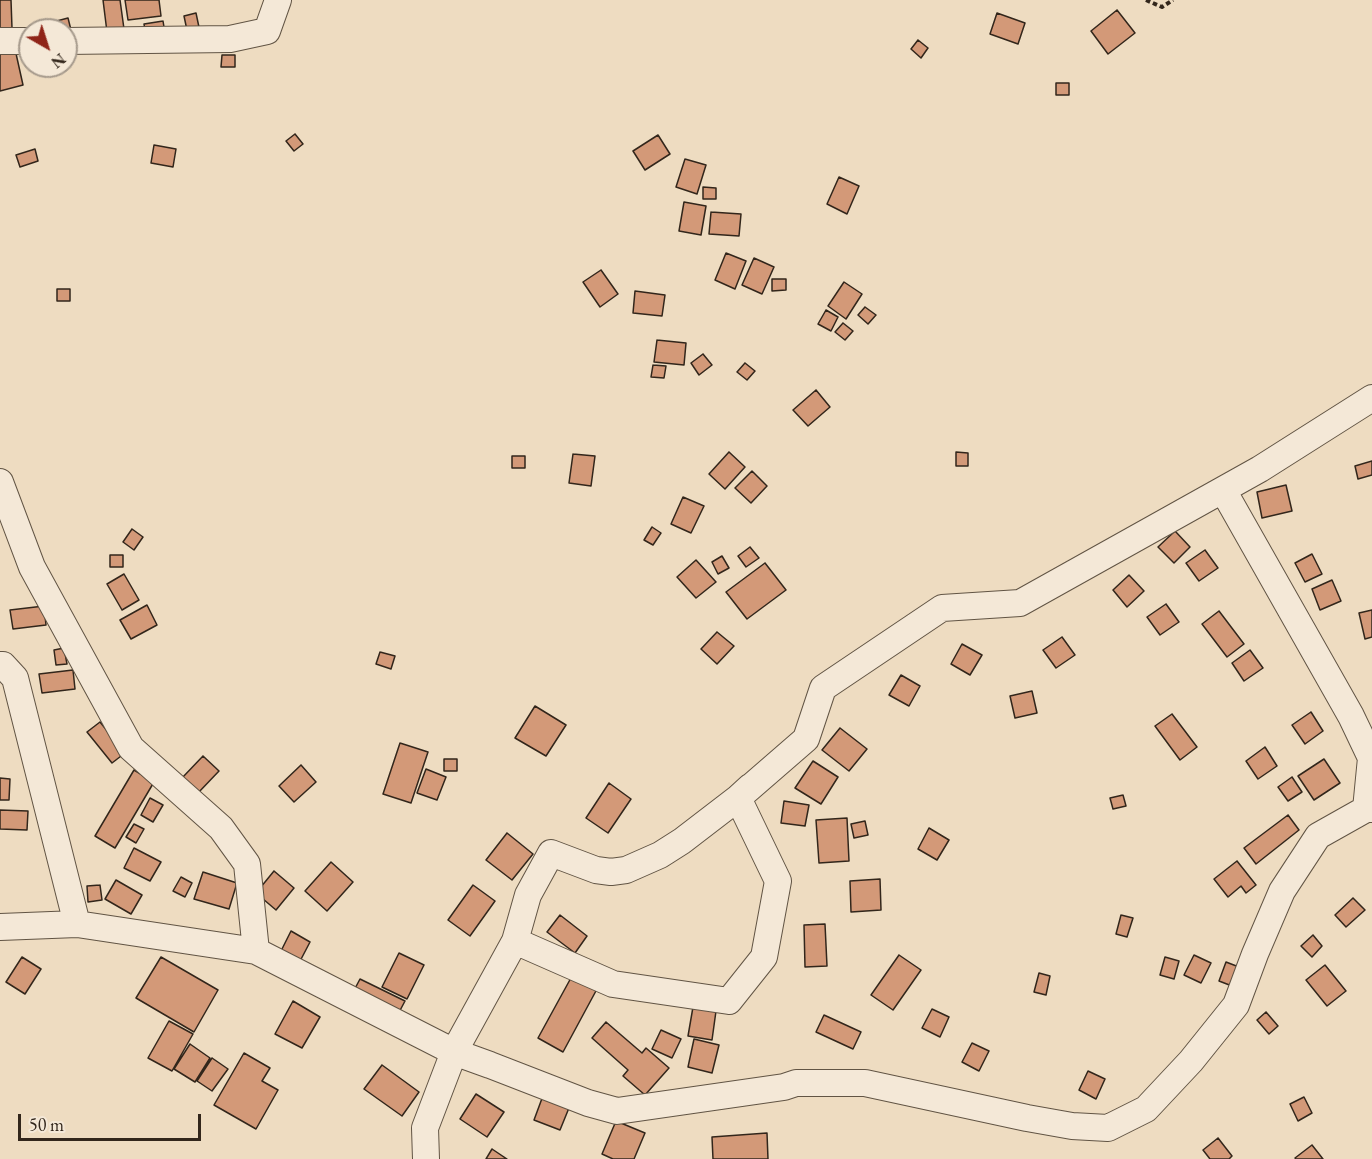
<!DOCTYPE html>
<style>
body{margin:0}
#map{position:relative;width:1372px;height:1159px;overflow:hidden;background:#eedcc1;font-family:"EB Garamond",serif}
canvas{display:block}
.north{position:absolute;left:18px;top:18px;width:60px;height:60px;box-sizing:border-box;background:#f4e8d7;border:2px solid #a69a8c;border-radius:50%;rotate:141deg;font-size:16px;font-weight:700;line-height:24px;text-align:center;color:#32261b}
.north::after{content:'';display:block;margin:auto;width:21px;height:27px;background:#8f2418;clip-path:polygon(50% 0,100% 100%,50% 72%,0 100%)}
.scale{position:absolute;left:18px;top:1114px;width:183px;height:27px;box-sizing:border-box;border:3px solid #32261b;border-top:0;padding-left:8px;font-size:18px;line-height:21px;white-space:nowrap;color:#32261b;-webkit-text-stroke:4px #f4e8d7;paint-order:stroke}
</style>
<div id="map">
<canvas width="1372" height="1159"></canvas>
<div class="north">N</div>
<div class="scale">50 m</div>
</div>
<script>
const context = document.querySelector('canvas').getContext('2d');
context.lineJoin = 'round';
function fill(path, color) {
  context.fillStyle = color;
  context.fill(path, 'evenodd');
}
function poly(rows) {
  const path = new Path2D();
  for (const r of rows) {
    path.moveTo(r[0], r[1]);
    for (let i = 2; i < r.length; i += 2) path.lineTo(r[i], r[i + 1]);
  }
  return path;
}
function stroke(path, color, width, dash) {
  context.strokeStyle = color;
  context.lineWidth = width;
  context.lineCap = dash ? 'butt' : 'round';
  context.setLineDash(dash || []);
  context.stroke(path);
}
const building = poly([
 [0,0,11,0,12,28,0,29,0,0],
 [103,0,120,0,124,29,107,32,103,0],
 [125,0,159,0,161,16,128,20,125,0],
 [1117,10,1135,33,1108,54,1091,31,1117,10],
 [196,13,200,32,188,35,184,16,196,13],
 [997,13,1025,23,1018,44,990,34,997,13],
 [68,18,71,30,51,30,49,23,68,18],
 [163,21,165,33,146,37,144,24,163,21],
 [918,40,928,48,921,58,911,49,918,40],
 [15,49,23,85,0,91,0,53,15,49],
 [222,55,235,55,235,67,221,67,222,55],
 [1056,83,1069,83,1069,95,1056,95,1056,83],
 [295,134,303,144,294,151,286,141,295,134],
 [658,135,670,154,645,170,633,151,658,135],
 [154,145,176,149,173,167,151,163,154,145],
 [35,149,38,161,20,167,16,155,35,149],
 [685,159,706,165,697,194,676,187,685,159],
 [839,177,859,186,847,214,827,204,839,177],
 [703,187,716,188,716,199,703,199,703,187],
 [684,202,706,206,701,235,679,231,684,202],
 [711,212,741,214,739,236,709,234,711,212],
 [726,253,746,261,735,289,715,280,726,253],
 [754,258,774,267,762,294,742,285,754,258],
 [601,270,618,294,600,307,583,282,601,270],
 [772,279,786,279,786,290,772,291,772,279],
 [844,282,862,294,846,319,828,306,844,282],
 [57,289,70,289,70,301,57,301,57,289],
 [635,291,665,295,662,316,633,313,635,291],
 [865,307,876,315,868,324,858,315,865,307],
 [826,310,838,317,831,331,818,324,826,310],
 [843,323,853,331,845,340,835,332,843,323],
 [657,340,686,343,684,365,654,362,657,340],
 [703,354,712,365,699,375,691,363,703,354],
 [745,363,755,371,747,380,737,372,745,363],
 [653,365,666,366,664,378,651,377,653,365],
 [816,390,830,407,808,426,793,410,816,390],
 [729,452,745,467,725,489,709,474,729,452],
 [956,452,968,453,968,466,956,466,956,452],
 [573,454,595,456,591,486,569,483,573,454],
 [512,456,525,456,525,468,512,468,512,456],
 [1372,461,1372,475,1358,479,1355,466,1372,461],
 [752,471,767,486,751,503,735,488,752,471],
 [1286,485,1292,511,1262,518,1257,492,1286,485],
 [683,497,704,506,691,533,671,524,683,497],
 [652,527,661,533,653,545,644,540,652,527],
 [132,529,143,537,134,550,123,542,132,529],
 [1175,531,1190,547,1174,563,1158,547,1175,531],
 [750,547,759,558,746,567,738,556,750,547],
 [1205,550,1218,568,1199,581,1186,563,1205,550],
 [1312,554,1322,574,1305,582,1295,563,1312,554],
 [110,555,123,555,123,567,110,567,110,555],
 [722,556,729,568,718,574,712,562,722,556],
 [696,560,716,582,696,598,677,577,696,560],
 [765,563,786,590,747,619,726,592,765,563],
 [124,574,139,600,122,610,107,584,124,574],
 [1129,575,1144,591,1127,607,1113,590,1129,575],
 [1332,580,1341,601,1320,610,1312,589,1332,580],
 [1166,604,1179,622,1160,635,1147,617,1166,604],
 [147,605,157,625,131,639,120,620,147,605],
 [44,606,46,625,13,629,10,610,44,606],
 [1372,610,1372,637,1365,639,1359,613,1372,610],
 [1219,611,1244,644,1227,657,1202,624,1219,611],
 [717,632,734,646,717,664,701,649,717,632],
 [1062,637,1075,655,1056,668,1043,650,1062,637],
 [962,644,982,655,970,675,951,664,962,644],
 [64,648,67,664,56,665,54,650,64,648],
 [1250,650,1263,668,1244,681,1232,663,1250,650],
 [380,652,395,656,391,669,376,664,380,652],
 [73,670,75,689,42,693,39,674,73,670],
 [901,675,920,686,909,706,889,695,901,675],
 [1032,691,1037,713,1015,718,1010,696,1032,691],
 [535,706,566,725,546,756,515,738,535,706],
 [1311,712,1323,731,1305,744,1292,725,1311,712],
 [1172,714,1197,747,1180,760,1155,726,1172,714],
 [100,722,125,753,112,763,87,732,100,722],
 [840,728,867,749,849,771,822,750,840,728],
 [400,743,428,752,411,803,383,794,400,743],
 [1265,747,1277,766,1258,779,1246,761,1265,747],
 [203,756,219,771,198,793,182,778,203,756],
 [444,759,457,759,457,771,444,771,444,759],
 [1324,759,1340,783,1314,800,1298,776,1324,759],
 [813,761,838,777,821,804,795,788,813,761],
 [301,765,316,782,294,802,279,786,301,765],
 [426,769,446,777,437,800,417,793,426,769],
 [134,770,154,782,115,848,95,836,134,770],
 [1292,777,1302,792,1288,801,1278,787,1292,777],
 [0,778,10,779,9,800,0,800,0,778],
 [609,783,631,799,608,833,586,818,609,783],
 [1123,795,1126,806,1113,809,1110,798,1123,795],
 [150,798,163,805,153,822,141,815,150,798],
 [784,801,809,805,805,826,781,823,784,801],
 [0,810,28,811,27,830,0,829,0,810],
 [1288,815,1299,830,1256,864,1244,848,1288,815],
 [847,818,849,861,819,863,816,820,847,818],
 [865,821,868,835,854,838,851,824,865,821],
 [134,824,144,829,136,843,126,837,134,824],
 [929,828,949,840,937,860,918,849,929,828],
 [507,833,533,854,512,880,486,860,507,833],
 [134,848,161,862,150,881,124,868,134,848],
 [1237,861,1256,885,1246,893,1241,886,1228,897,1214,879,1237,861],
 [331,862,353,882,327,911,305,891,331,862],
 [274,871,294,888,276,910,256,893,274,871],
 [203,872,237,883,229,909,194,899,203,872],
 [181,877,192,883,185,897,173,891,181,877],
 [880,879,881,910,851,912,850,881,880,879],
 [116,880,142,895,131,914,105,899,116,880],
 [100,885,102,900,88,902,87,886,100,885],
 [473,885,495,901,470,936,448,920,473,885],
 [1353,898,1365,910,1346,927,1335,915,1353,898],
 [560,915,587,936,575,953,547,932,560,915],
 [1121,915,1133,918,1127,937,1116,934,1121,915],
 [825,924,827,966,805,967,804,925,825,924],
 [291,931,310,942,298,965,279,955,291,931],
 [1313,935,1322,946,1312,957,1301,946,1313,935],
 [399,953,424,965,407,999,382,987,399,953],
 [899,955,921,970,893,1010,871,995,899,955],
 [1194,955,1211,963,1201,983,1184,975,1194,955],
 [22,957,41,969,25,994,6,982,22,957],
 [161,957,218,990,194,1032,136,998,161,957],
 [1165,957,1179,961,1174,979,1160,975,1165,957],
 [1226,962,1239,967,1232,986,1219,981,1226,962],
 [1325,965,1346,991,1327,1006,1306,980,1325,965],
 [1039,973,1050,976,1046,995,1034,992,1039,973],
 [572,976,597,989,563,1052,538,1038,572,976],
 [360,979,405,1001,396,1018,351,996,360,979],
 [293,1001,320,1017,302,1048,275,1034,293,1001],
 [693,1007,716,1011,712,1040,688,1036,693,1007],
 [932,1009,949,1017,940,1037,922,1028,932,1009],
 [1266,1012,1278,1026,1269,1034,1257,1020,1266,1012],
 [824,1015,861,1032,853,1049,816,1032,824,1015],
 [169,1021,193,1034,172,1071,148,1058,169,1021],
 [606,1022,642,1053,646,1048,669,1068,645,1095,623,1076,628,1070,592,1038,606,1022],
 [661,1030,681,1039,672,1058,652,1049,661,1030],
 [694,1039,719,1045,712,1073,688,1067,694,1039],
 [972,1043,989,1051,979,1071,962,1062,972,1043],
 [190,1044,210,1058,195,1082,174,1069,190,1044],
 [244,1053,270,1068,262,1081,278,1090,256,1129,214,1105,244,1053],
 [212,1058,228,1069,212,1091,197,1081,212,1058],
 [382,1065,419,1092,402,1116,364,1089,382,1065],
 [1088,1071,1105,1079,1096,1099,1079,1090,1088,1071],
 [544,1093,571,1103,560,1130,534,1120,544,1093],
 [476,1094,504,1112,487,1137,460,1119,476,1094],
 [1304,1097,1312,1113,1298,1121,1290,1104,1304,1097],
 [616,1121,645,1133,634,1159,613,1159,602,1154,616,1121],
 [767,1133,768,1159,713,1159,712,1137,767,1133],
 [1218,1138,1232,1156,1229,1159,1210,1159,1203,1150,1218,1138],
 [1312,1145,1323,1159,1296,1159,1295,1158,1312,1145],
 [492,1149,507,1159,486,1159,492,1149]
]);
fill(building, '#d39978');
stroke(building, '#32261b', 1.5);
const minor = poly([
 [0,41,30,41],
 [66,41,230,39,267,31,278,0],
 [1372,398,1260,469,1020,603,942,608,823,688,806,739,738,798,778,881,764,957,729,1001,613,984,515,941,454,1052,490,1065,588,1103,617,1111,784,1087,796,1083,865,1083,1027,1118,1072,1126,1108,1128,1146,1109,1191,1061,1236,1005,1255,954,1282,891,1318,836,1366,809,1372,809],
 [0,482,32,567,131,748,221,828,247,864,256,951],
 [1223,490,1351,716,1371,758,1366,809],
 [0,665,3,665,15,678,77,924],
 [0,927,77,924,256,951,454,1052,425,1128,426,1159],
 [515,941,528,895,551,853,596,870,611,872,626,870,660,855,682,841,738,798,750,787]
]);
stroke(minor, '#615444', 28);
stroke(poly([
 [1146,0,1162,7,1173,0]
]), '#32261b', 4, [4.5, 3]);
stroke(minor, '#f4e8d7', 26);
</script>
